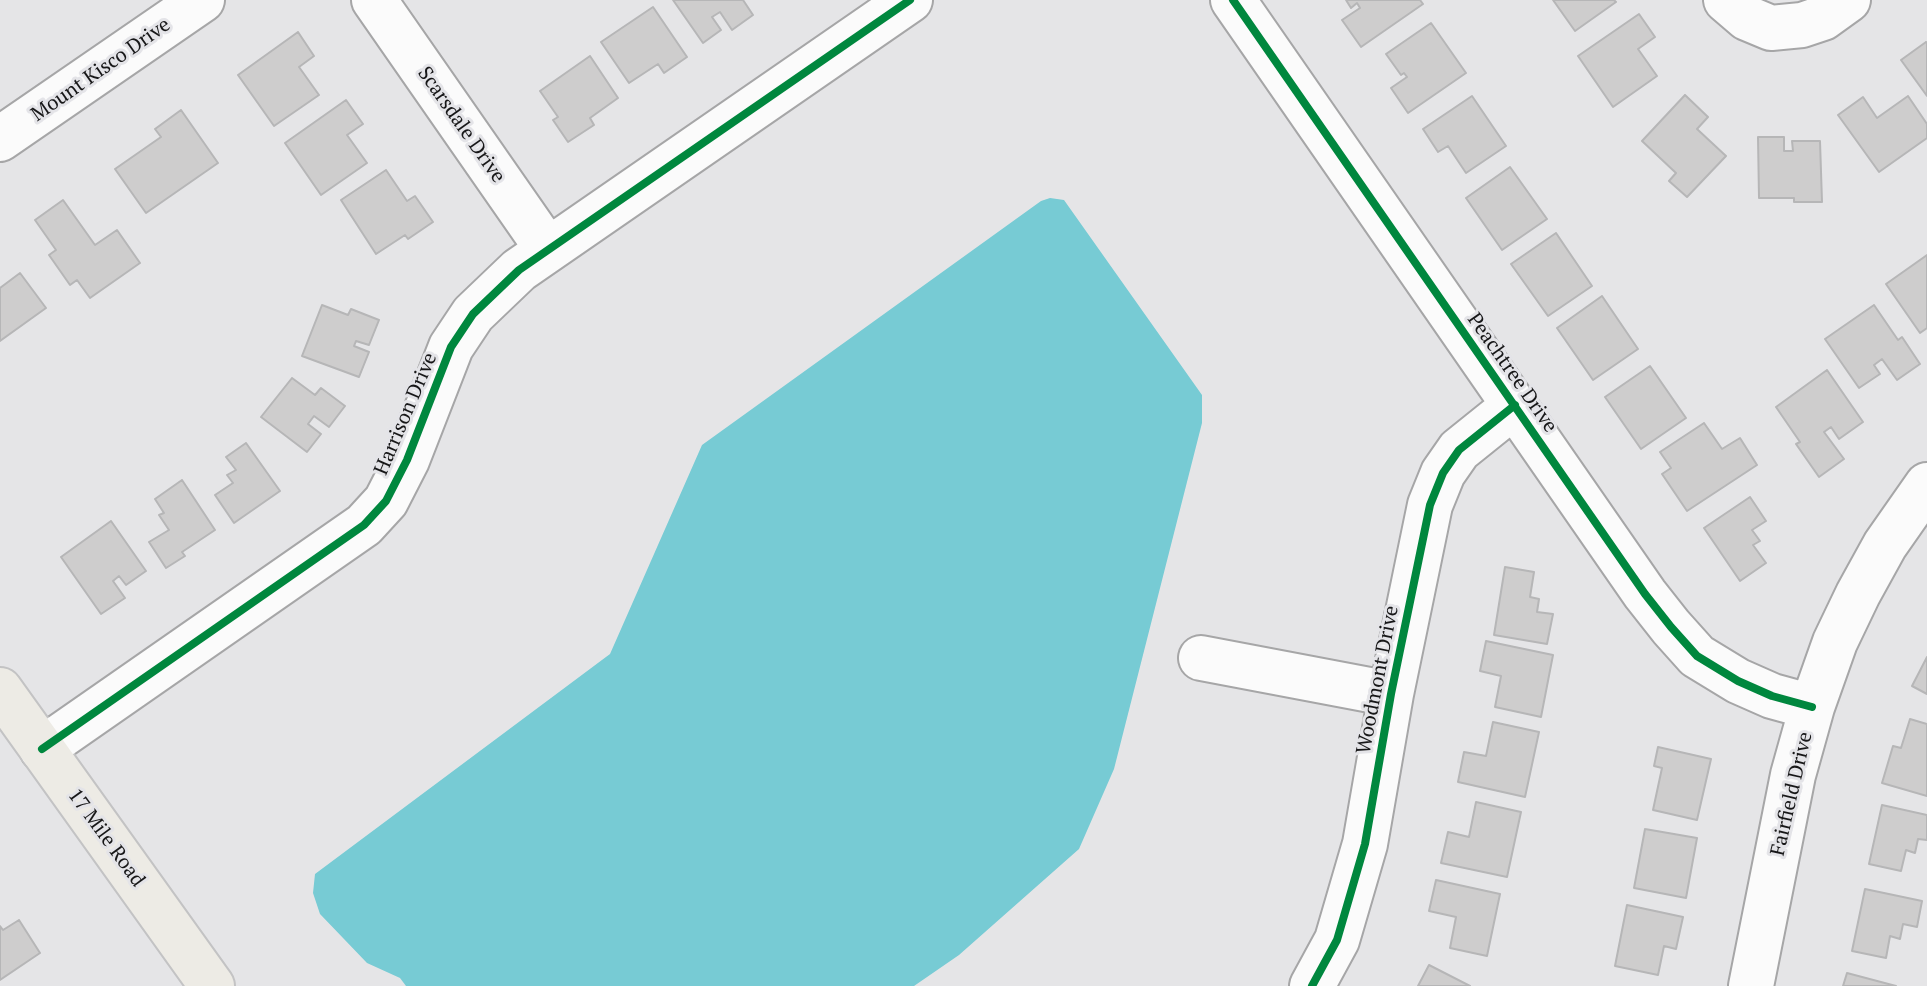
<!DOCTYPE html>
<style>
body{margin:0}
canvas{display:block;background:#e5e5e7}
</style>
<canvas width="1927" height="986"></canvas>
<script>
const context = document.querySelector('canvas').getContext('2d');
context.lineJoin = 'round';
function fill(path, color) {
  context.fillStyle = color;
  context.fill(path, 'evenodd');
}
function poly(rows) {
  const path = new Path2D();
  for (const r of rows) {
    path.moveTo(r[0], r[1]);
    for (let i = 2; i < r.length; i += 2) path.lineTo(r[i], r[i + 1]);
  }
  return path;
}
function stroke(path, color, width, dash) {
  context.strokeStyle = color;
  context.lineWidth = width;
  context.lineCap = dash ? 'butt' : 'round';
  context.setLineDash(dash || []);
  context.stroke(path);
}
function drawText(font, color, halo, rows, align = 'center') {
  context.font = font + ' "PT Serif",serif';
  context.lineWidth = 6;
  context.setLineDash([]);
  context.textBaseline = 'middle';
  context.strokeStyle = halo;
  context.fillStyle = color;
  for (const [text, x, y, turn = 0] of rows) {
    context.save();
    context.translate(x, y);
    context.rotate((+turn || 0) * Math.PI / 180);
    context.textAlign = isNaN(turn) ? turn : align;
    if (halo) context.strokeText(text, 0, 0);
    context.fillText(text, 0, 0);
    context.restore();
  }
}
fill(poly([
 [1050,198,1064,200,1202,395,1202,423,1114,769,1079,849,959,955,914,986,406,986,400,978,367,963,320,914,313,893,315,874,610,654,702,445,1041,201]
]), '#77cbd4');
const building = poly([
 [673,0,743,0,753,15,732,30,720,12,712,17,721,30,703,43,673,0],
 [1346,0,1420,0,1423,4,1361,47,1342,20,1360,8,1357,3,1351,8,1346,0],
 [1553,0,1614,0,1616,2,1575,31,1553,0],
 [653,7,687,57,664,73,658,64,629,83,601,42,653,7],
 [1639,14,1655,37,1638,49,1657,76,1613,107,1578,56,1639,14],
 [1431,23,1466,73,1408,113,1391,88,1407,77,1404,73,1401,75,1386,54,1431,23],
 [298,32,314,56,299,67,319,95,274,126,238,75,298,32],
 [1926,42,1927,43,1927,96,1901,60,1926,42],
 [590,56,618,98,590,118,594,125,568,142,553,120,558,117,540,91,590,56],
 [1685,95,1708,117,1697,129,1726,156,1687,197,1669,181,1676,173,1642,141,1685,95],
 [1472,96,1506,146,1466,173,1448,146,1438,152,1423,129,1472,96],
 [1908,96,1927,124,1927,138,1879,172,1838,115,1863,97,1877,118,1908,96],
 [346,100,363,124,347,135,367,163,321,195,285,143,346,100],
 [181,110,218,163,146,213,115,169,161,137,155,129,181,110],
 [1758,137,1784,137,1784,151,1793,151,1792,141,1820,141,1822,202,1794,202,1794,198,1759,198,1758,137],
 [1510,167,1547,219,1502,250,1466,198,1510,167],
 [386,170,407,201,415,196,433,222,408,239,405,235,376,254,341,200,386,170],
 [63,200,95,245,117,230,140,263,90,298,77,280,70,285,49,255,56,250,35,220,63,200],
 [1556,233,1592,286,1548,316,1511,264,1556,233],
 [1927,255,1927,328,1920,333,1886,284,1927,255],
 [20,273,46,308,0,341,0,288,20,273],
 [1602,296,1638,349,1593,380,1557,328,1602,296],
 [322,305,348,315,351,309,379,320,369,345,356,341,354,346,369,352,359,377,302,356,322,305],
 [1874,305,1898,340,1902,337,1920,364,1897,380,1882,359,1874,365,1880,374,1859,388,1825,339,1874,305],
 [1650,366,1686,418,1641,449,1605,397,1650,366],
 [1827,370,1863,422,1839,439,1831,427,1824,432,1844,459,1819,477,1796,444,1800,442,1776,407,1827,370],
 [292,378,315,395,321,388,345,406,329,427,314,416,308,424,321,434,307,452,261,417,292,378],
 [1704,423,1722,449,1740,438,1757,465,1687,511,1662,474,1671,468,1660,452,1704,423],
 [246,443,280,491,234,523,215,495,233,483,227,475,236,470,226,457,246,443],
 [182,480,215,530,182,552,185,556,166,568,149,542,169,530,159,515,164,513,155,499,182,480],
 [1750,497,1766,521,1752,530,1760,541,1753,545,1766,563,1740,581,1704,528,1750,497],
 [111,521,146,571,126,585,119,576,113,581,125,598,101,614,61,557,111,521],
 [1505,567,1534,572,1530,597,1539,599,1537,612,1553,614,1547,644,1494,635,1505,567],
 [1486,641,1553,655,1541,717,1495,707,1501,676,1480,671,1486,641],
 [1927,657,1927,694,1912,686,1927,657],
 [1910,719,1927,724,1927,796,1882,783,1893,746,1901,748,1910,719],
 [1493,722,1539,732,1525,797,1458,782,1464,752,1486,756,1493,722],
 [1658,747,1711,759,1697,820,1653,810,1662,768,1654,766,1658,747],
 [1476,802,1521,812,1507,877,1441,863,1448,832,1469,837,1476,802],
 [1882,805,1927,815,1927,840,1918,839,1915,853,1906,850,1901,871,1869,864,1882,805],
 [1645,829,1697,838,1686,898,1634,888,1645,829],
 [1436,880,1500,894,1487,956,1450,948,1456,917,1429,911,1436,880],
 [1865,889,1922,901,1917,927,1903,924,1900,939,1890,936,1886,958,1852,951,1865,889],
 [1627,905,1683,917,1676,949,1664,946,1658,975,1615,966,1627,905],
 [19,920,40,953,0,980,0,926,3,930,19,920],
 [1429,965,1470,986,1418,986,1429,965],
 [1847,973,1896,986,1843,986,1847,973]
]);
fill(building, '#cecdcd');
stroke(building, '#b6b6b7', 2);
const minor = poly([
 [374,0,548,250],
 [1233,0,1645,594,1671,627,1697,656,1738,681,1772,696,1812,707],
 [1726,0,1747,18,1771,28,1802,25,1823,18,1848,0],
 [0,139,202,0],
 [1201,658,1391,694],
 [42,749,364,525,386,501,407,460,451,347,473,314,519,270,910,0],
 [1312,986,1337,940,1365,844,1391,694,1430,505,1443,473,1459,450,1515,405],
 [1751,986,1793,775,1812,707,1835,642,1858,594,1885,545,1927,485]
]);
const major = poly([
 [0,690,212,986]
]);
stroke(minor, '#a6a6a7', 48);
stroke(major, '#c3c3c4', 48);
stroke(minor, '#fbfbfb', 44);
stroke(major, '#edebe5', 44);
stroke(poly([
 [1233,0,1645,594,1671,627,1697,656,1738,681,1772,696,1812,707],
 [42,749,364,525,386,501,407,460,451,347,473,314,519,270,910,0],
 [1312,986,1337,940,1365,844,1391,694,1430,505,1443,473,1459,450,1515,405]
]), '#00873e', 8);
drawText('20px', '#171718', '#e4e4e8', [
 ["Mount Kisco Drive",101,70,-35],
 ["Scarsdale Drive",461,125,55],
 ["Peachtree Drive",1512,373,55],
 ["Harrison Drive",406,414,-67],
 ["Woodmont Drive",1378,680,-79],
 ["Fairfield Drive",1792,794,-77],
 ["17 Mile Road",106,838,54]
]);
</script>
